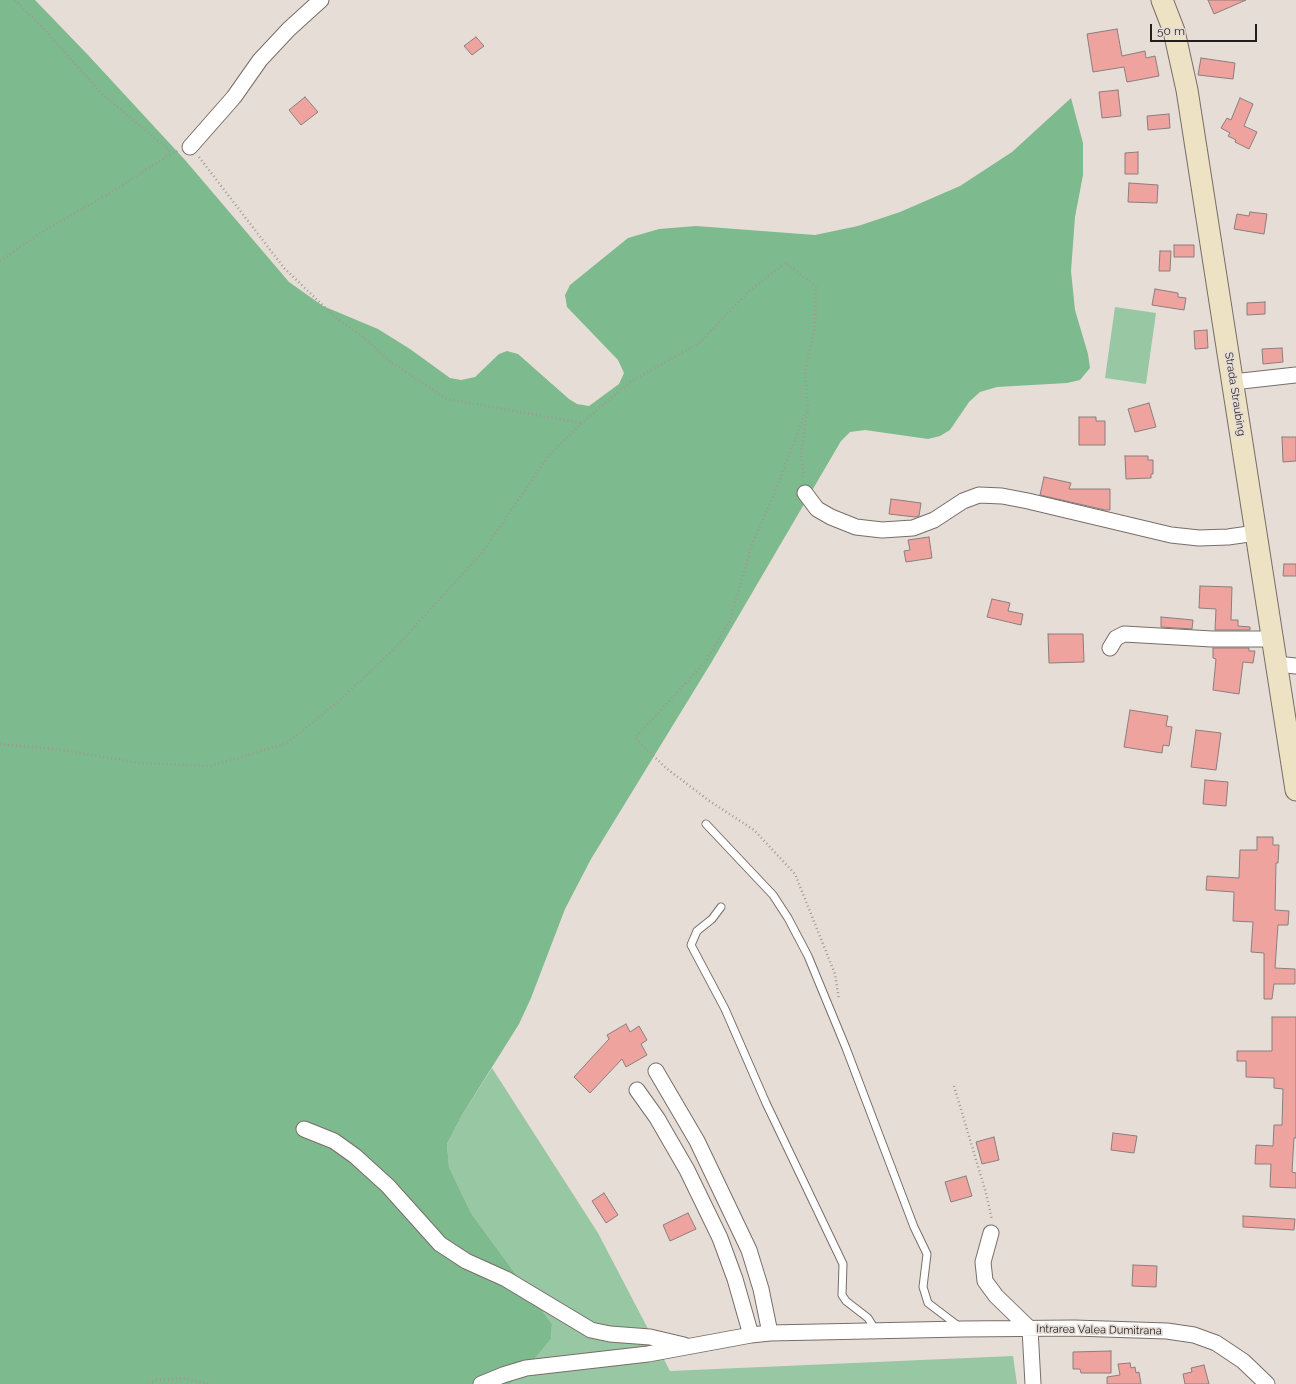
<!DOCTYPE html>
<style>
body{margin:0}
#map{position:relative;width:1296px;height:1384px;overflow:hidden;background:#e7ddd7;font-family:Raleway,sans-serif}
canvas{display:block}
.scale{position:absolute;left:1150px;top:24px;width:107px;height:18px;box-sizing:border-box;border:2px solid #221e1c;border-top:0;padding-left:5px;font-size:12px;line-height:14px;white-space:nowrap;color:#221e1c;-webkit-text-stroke:3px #e7ddd7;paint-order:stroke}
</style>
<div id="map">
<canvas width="1296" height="1384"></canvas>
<div class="scale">50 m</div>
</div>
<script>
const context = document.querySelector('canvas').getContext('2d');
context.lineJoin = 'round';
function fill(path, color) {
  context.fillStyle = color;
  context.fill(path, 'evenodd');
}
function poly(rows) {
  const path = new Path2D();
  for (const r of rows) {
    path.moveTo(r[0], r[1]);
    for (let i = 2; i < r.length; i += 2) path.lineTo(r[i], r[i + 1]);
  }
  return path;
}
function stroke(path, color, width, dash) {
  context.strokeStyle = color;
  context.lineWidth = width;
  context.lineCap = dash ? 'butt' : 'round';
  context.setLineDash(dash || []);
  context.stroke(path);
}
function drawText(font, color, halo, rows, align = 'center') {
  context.font = font + ' Raleway,sans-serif';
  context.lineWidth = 3.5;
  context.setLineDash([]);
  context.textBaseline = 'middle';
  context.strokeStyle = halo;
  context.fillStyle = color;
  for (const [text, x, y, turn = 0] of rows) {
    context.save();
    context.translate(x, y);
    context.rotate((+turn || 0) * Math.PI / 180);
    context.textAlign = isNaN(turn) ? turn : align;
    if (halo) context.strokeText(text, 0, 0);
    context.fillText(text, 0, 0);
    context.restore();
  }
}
fill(poly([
 [1115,307,1156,313,1146,384,1105,378],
 [492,1068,598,1233,670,1371,1013,1356,1017,1384,510,1384,538,1355,551,1339,552,1324,471,1213,449,1167,447,1144,462,1115]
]), '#98c7a3');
fill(poly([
 [0,0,35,0,88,55,185,160,289,282,323,306,378,329,410,349,450,378,461,380,475,377,499,354,507,351,518,354,569,399,577,404,589,406,619,384,624,373,618,360,567,307,565,295,570,285,628,238,659,229,696,226,815,235,858,226,900,212,960,186,1012,152,1071,98,1083,143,1083,175,1075,217,1071,271,1075,310,1088,354,1090,368,1080,380,1067,383,997,387,980,392,969,402,950,430,940,436,928,439,865,430,850,432,841,441,711,663,591,859,565,909,531,998,519,1024,462,1115,447,1144,449,1167,471,1213,552,1324,551,1339,538,1355,510,1384,0,1384]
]), '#7dba8d');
const building = poly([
 [1208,0,1246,0,1214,14,1208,0],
 [1117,29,1122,56,1145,51,1146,58,1155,56,1159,76,1127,82,1124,67,1093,72,1087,34,1117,29],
 [476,37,484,46,472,55,464,46,476,37],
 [1201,58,1235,63,1233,79,1198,75,1201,58],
 [1118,90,1121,116,1102,118,1099,92,1118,90],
 [305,97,318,112,301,125,289,110,305,97],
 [1240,98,1253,104,1244,126,1257,132,1249,149,1235,142,1236,140,1228,136,1230,133,1221,128,1227,118,1231,120,1240,98],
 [1169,114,1170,128,1148,130,1147,116,1169,114],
 [1138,152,1138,174,1125,174,1125,153,1138,152],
 [1129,183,1158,185,1157,203,1128,202,1129,183],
 [1250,212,1267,214,1264,234,1234,229,1237,214,1249,216,1250,212],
 [1174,245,1194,245,1194,257,1174,257,1174,245],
 [1160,251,1171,251,1170,271,1159,271,1160,251],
 [1155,289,1178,293,1178,297,1186,298,1184,310,1152,305,1155,289],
 [1265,302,1265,314,1247,315,1247,303,1265,302],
 [1207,330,1208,348,1195,349,1194,331,1207,330],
 [1282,348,1283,362,1263,364,1262,349,1282,348],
 [1149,403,1156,427,1135,432,1128,409,1149,403],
 [1079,417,1096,417,1096,421,1105,421,1105,445,1079,445,1079,417],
 [1282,437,1296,437,1296,461,1283,462,1282,437],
 [1125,456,1148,456,1148,460,1153,460,1153,474,1151,474,1151,478,1126,479,1125,456],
 [1044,477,1071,483,1069,489,1110,489,1110,510,1105,510,1040,495,1044,477],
 [891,499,921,503,919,516,915,517,889,514,891,499],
 [929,537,932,558,906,562,904,551,910,550,908,540,929,537],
 [1284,564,1296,564,1296,576,1283,576,1284,564],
 [1200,586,1232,587,1231,620,1238,620,1238,626,1250,627,1250,630,1215,630,1216,609,1199,608,1200,586],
 [992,599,1010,603,1008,611,1023,614,1021,625,987,617,992,599],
 [1161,617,1193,620,1192,629,1161,627,1161,617],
 [1048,634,1083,634,1084,662,1049,663,1048,634],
 [1213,648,1249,648,1249,651,1255,651,1253,663,1243,662,1239,694,1213,690,1216,659,1213,658,1213,648],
 [1130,710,1168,716,1166,726,1172,727,1169,746,1163,745,1162,753,1124,747,1130,710],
 [1196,730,1221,733,1216,770,1191,767,1196,730],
 [1205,780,1228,782,1226,806,1203,804,1205,780],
 [1257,837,1273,837,1273,845,1279,845,1278,863,1276,863,1275,910,1289,911,1288,925,1278,925,1275,968,1295,969,1295,984,1274,984,1272,999,1264,999,1264,953,1251,952,1253,922,1233,921,1234,892,1206,890,1207,876,1239,878,1240,850,1257,850,1257,837],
 [1272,1017,1296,1017,1296,1138,1294,1138,1292,1172,1296,1173,1296,1188,1270,1187,1271,1164,1255,1164,1256,1145,1273,1146,1274,1125,1282,1125,1283,1089,1274,1088,1274,1078,1246,1077,1246,1061,1237,1061,1237,1051,1272,1051,1272,1017],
 [626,1024,630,1032,639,1026,647,1040,641,1044,647,1055,626,1067,622,1059,590,1093,574,1077,609,1039,607,1035,626,1024],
 [1113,1133,1137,1136,1134,1153,1111,1150,1113,1133],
 [994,1137,999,1160,982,1164,976,1142,994,1137],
 [966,1176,972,1196,951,1202,945,1182,966,1176],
 [604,1193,618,1215,606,1223,592,1201,604,1193],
 [688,1213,696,1229,670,1241,663,1225,688,1213],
 [1243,1216,1295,1219,1294,1230,1243,1227,1243,1216],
 [1133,1265,1157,1266,1156,1287,1132,1286,1133,1265],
 [1111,1351,1111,1373,1081,1373,1080,1369,1073,1369,1073,1352,1111,1351],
 [1130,1363,1131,1368,1135,1367,1136,1373,1139,1372,1141,1384,1107,1384,1107,1377,1120,1375,1118,1364,1130,1363],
 [1204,1365,1209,1384,1185,1384,1183,1374,1192,1372,1191,1368,1204,1365]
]);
fill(building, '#eea39f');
stroke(building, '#8a7e7d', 1);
const lane = poly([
 [706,824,773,895,788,918,808,956,846,1048,914,1227,927,1254,923,1287,928,1303,961,1328],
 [721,907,712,919,697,931,691,945,725,1009,766,1103,843,1264,842,1295,846,1301,868,1318,876,1331]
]);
const street = poly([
 [190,147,234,97,260,60,289,29,321,0],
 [1233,382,1296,375],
 [805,493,817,509,831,517,856,527,882,530,913,528,934,520,963,501,979,495,1002,496,1028,501,1171,535,1199,538,1228,537,1256,533],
 [1110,648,1116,638,1124,634,1212,639,1273,639],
 [1277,664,1296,666],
 [656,1071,697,1141,749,1250,761,1289,770,1333],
 [637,1090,657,1118,687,1170,720,1238,735,1279,751,1335],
 [304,1129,334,1141,355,1156,388,1186,440,1244,466,1261,506,1279,591,1330,610,1334,650,1337,684,1345],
 [991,1233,983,1262,985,1281,996,1296,1030,1329],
 [1030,1329,1033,1384],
 [481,1384,503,1375,526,1368,648,1354,751,1335,770,1333,963,1329,1074,1328,1167,1331,1194,1335,1216,1343,1243,1361,1267,1384]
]);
const secondary = poly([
 [1162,0,1174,31,1187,90,1296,790]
]);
stroke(lane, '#786e69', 9);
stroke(street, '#786e69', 17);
stroke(secondary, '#786e69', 23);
stroke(poly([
 [15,0,45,30,100,92,172,153],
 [199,157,284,268,336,318,362,336,391,362,447,399,582,423],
 [0,261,45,230,107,195,172,153,178,151],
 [806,411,775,492,752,544,730,620,705,662,635,738,666,768,708,800,754,830,795,874,835,974,839,1000],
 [0,744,55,749,140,763,211,766,287,743,339,701,392,651,481,554,549,455,582,423,630,382,699,343,749,291,785,263,816,286,815,327,805,371,808,407,801,453,804,480],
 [954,1086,986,1193,992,1220],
 [149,1384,156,1380,183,1378,210,1384]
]), '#a19994', 2.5, [1, 3]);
stroke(lane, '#fff', 7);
stroke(street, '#fff', 15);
stroke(secondary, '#ede2c3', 21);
drawText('11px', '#221e1c', '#e7ddd7', [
 ["Strada Straubing",1235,394,81],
 ["Intrarea Valea Dumitrana",1099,1330,1]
]);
</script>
